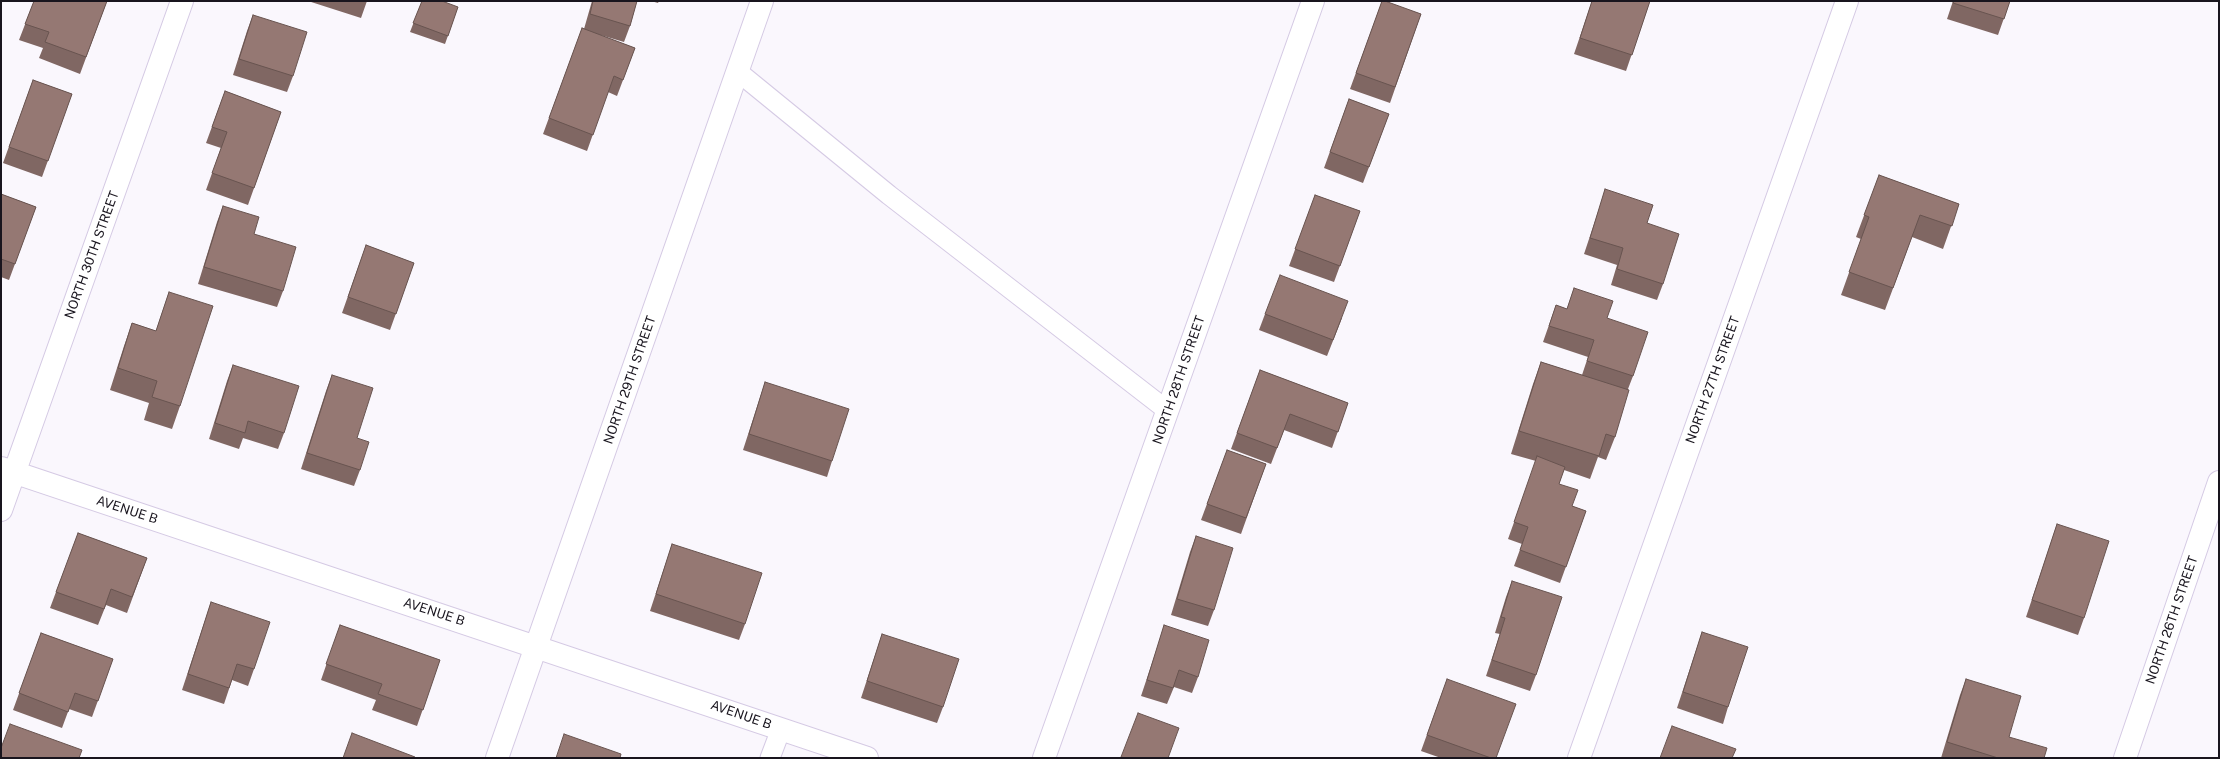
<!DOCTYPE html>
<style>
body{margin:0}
#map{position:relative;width:2220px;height:759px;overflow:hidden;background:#faf7fd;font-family:"Public Sans",sans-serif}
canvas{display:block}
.frame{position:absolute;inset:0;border:2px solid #19151e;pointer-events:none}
</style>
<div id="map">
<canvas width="2220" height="759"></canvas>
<div class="frame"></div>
</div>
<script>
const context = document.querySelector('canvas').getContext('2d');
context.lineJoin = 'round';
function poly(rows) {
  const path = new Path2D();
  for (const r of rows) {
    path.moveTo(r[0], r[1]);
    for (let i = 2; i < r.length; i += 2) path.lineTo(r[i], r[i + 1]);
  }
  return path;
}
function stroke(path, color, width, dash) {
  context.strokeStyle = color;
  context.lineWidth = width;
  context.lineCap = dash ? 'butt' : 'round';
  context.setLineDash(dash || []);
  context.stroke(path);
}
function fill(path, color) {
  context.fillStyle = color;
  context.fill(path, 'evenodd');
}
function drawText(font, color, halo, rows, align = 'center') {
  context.font = font + ' "Public Sans",sans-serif';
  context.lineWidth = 3;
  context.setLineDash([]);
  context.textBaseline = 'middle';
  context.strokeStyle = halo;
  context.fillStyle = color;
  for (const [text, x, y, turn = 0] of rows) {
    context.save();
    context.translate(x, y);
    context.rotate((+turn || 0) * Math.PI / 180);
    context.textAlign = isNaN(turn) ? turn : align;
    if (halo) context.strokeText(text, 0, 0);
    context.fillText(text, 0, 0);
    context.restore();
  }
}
const service = poly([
 [737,71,889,195,1168,411],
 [770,758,781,729]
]);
const minor = poly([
 [1,468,867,758],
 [1,510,182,1],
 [1044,758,1313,1],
 [1579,758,1847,1],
 [2125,758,2219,482]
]);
const tertiary = poly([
 [497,758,762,1]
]);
stroke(service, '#d5cae4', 21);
stroke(minor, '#d5cae4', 24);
stroke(tertiary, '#d5cae4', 24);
stroke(service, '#fff', 19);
stroke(minor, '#fff', 22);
stroke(tertiary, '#fff', 22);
fill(poly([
 [34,1,107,1,80,74,39,58,43,48,19,40],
 [308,1,367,1,361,18],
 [422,1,458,7,445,44,410,32],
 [592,1,637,1,630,26,624,42,597,34,635,48,617,96,608,92,587,151,543,134,582,28,584,29],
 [651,1,659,1,658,3],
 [1382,1,1421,14,1390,103,1350,89],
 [1592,1,1650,1,1626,71,1574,54],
 [1953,1,2010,1,1998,35,1947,19],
 [253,15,293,76,287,92,233,75,247,31],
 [33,80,72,94,42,177,3,163],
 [225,91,281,112,248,205,206,190,221,148,206,143],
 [1349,99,1389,114,1363,183,1324,168],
 [1879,175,1959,204,1943,249,1912,237,1885,310,1841,295,1861,239,1856,237],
 [1605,189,1647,223,1663,284,1657,300,1611,285,1617,265,1584,254,1600,206],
 [1,194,36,207,9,280,1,277],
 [1315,195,1360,211,1334,282,1289,266],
 [223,206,254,234,283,291,277,307,198,284,217,222],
 [366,245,414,263,390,330,342,313],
 [1574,288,1607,318,1633,376,1628,389,1615,437,1606,460,1598,457,1590,479,1564,470,1559,484,1572,506,1586,511,1560,583,1514,566,1522,544,1508,539,1536,461,1511,454,1533,384,1541,362,1582,375,1588,357,1543,342,1556,305,1567,309],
 [169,292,180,406,172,429,144,420,149,403,110,390,124,346,132,323,156,331],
 [1265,314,1342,318,1327,356,1259,330],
 [233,365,284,433,278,449,243,438,239,449,209,439,227,381],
 [1260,370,1348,403,1332,448,1284,430,1271,464,1231,449],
 [332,375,357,438,360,470,354,486,301,469,326,391],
 [765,382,832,461,827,477,743,450],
 [1227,450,1266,464,1241,534,1201,520],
 [2057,524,2084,618,2078,635,2026,617],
 [78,533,147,558,127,613,106,605,98,625,50,608],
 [1196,536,1214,610,1208,626,1171,615,1190,552],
 [672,544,745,624,739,640,650,611],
 [1512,581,1536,675,1530,691,1486,676,1500,634,1495,633,1506,597],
 [211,602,254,669,248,686,232,680,224,704,182,690],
 [340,625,440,660,417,726,372,710,376,700,321,680],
 [1164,625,1198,677,1192,693,1174,687,1167,704,1141,696,1159,642],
 [1702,632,1728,707,1723,724,1677,708],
 [41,633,113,659,92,717,69,709,62,728,13,710],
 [882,634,943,707,937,723,861,698],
 [1447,679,1496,758,1441,758,1421,751],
 [1966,679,2009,737,2044,758,1941,758,1960,695]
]), '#806763');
const building = poly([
 [34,1,107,1,86,57,45,42,49,32,25,24,34,1],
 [422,1,442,1,458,7,448,36,413,23,422,1],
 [593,1,637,1,630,26,590,14,593,1],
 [1382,1,1385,1,1421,14,1395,87,1356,73,1382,1],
 [1592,1,1650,1,1632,55,1580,38,1592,1],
 [1954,1,2010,1,2004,19,1953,3,1954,1],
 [253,15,307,32,293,76,239,59,253,15],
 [582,28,635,48,623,80,614,76,593,135,549,118,582,28],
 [33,80,72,94,48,161,9,147,33,80],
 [225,91,281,112,254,188,212,173,227,132,212,127,225,91],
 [1349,99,1389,114,1369,167,1330,152,1349,99],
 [1879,175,1959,204,1952,226,1920,215,1893,288,1849,272,1869,217,1864,215,1879,175],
 [1605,189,1653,205,1647,223,1679,234,1663,284,1617,269,1623,248,1590,238,1605,189],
 [1,194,36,207,15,264,1,259,1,194],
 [1315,195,1360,211,1340,266,1295,249,1315,195],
 [223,206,259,217,254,234,296,247,283,291,204,267,223,206],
 [366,245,414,263,396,314,348,297,366,245],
 [1280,275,1348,301,1333,340,1265,314,1280,275],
 [1574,288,1613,301,1607,318,1648,332,1633,376,1587,361,1594,340,1549,326,1556,305,1567,309,1574,288],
 [169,292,213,306,180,406,152,397,157,381,118,368,132,323,156,331,169,292],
 [1541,362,1629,390,1615,437,1606,434,1599,456,1519,431,1541,362],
 [233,365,299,386,284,433,248,421,245,433,215,423,233,365],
 [1260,370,1348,403,1338,432,1290,414,1277,448,1237,433,1260,370],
 [332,375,373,388,357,438,369,442,360,470,307,453,332,375],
 [765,382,849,409,832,461,749,434,765,382],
 [1227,450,1266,464,1246,518,1207,504,1227,450],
 [1537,456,1565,467,1559,484,1578,490,1572,506,1586,511,1566,567,1520,550,1528,527,1514,522,1537,456],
 [2057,524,2109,541,2084,618,2032,600,2057,524],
 [78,533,147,558,132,597,111,589,104,609,56,592,78,533],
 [1196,536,1233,548,1214,610,1177,599,1196,536],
 [672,544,762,573,745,624,656,594,672,544],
 [1512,581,1562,597,1536,675,1492,660,1505,618,1501,617,1512,581],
 [211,602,270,622,254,669,237,664,229,688,188,674,211,602],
 [340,625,440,660,423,710,378,694,382,684,326,664,340,625],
 [1164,625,1209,640,1198,677,1179,670,1173,688,1147,680,1164,625],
 [1702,632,1748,647,1728,707,1683,692,1702,632],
 [41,633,113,659,98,701,75,693,68,712,19,693,41,633],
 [882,634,959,659,943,707,867,681,882,634],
 [1447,679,1516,704,1496,758,1491,758,1427,735,1447,679],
 [1966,679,2021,696,2009,737,2047,748,2044,758,1998,758,1947,742,1966,679],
 [1138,713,1179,728,1168,758,1125,758,1121,757,1138,713],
 [10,724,82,750,79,758,1,758,1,748,10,724],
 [1672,726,1736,749,1732,758,1660,758,1672,726],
 [352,733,415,757,414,758,343,758,352,733],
 [564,734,621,754,620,758,556,758,564,734]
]);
fill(building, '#957873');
stroke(building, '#685450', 1);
drawText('13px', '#19151e', '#fff', [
 ["NORTH 30TH STREET",92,255,-70],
 ["NORTH 29TH STREET",630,380,-71],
 ["NORTH 28TH STREET",1179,380,-71],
 ["NORTH 27TH STREET",1713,380,-70],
 ["AVENUE B",127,510,18],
 ["AVENUE B",434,612,18],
 ["NORTH 26TH STREET",2172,620,-71],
 ["AVENUE B",741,715,19]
]);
</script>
